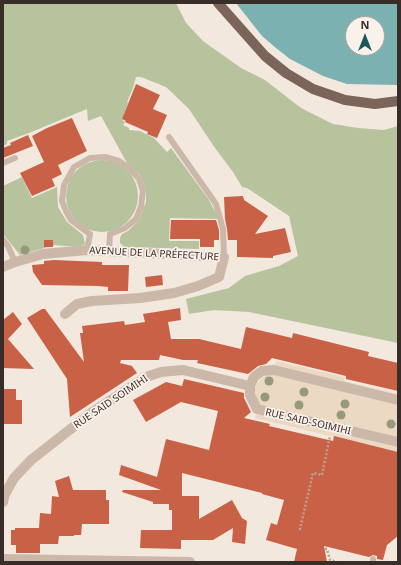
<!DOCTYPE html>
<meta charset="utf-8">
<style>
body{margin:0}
#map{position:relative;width:401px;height:565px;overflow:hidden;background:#f3e8dd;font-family:"Noto Sans",sans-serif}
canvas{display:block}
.frame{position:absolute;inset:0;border:4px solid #392d29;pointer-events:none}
.north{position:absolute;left:345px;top:16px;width:40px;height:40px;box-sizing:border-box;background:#faf2ea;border:1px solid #ada39d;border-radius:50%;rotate:0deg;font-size:11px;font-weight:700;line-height:16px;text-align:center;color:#392d29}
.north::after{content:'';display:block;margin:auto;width:14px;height:18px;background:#1d595b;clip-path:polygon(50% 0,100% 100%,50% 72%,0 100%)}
</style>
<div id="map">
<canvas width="401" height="565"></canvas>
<div class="frame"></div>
<div class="north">N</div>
</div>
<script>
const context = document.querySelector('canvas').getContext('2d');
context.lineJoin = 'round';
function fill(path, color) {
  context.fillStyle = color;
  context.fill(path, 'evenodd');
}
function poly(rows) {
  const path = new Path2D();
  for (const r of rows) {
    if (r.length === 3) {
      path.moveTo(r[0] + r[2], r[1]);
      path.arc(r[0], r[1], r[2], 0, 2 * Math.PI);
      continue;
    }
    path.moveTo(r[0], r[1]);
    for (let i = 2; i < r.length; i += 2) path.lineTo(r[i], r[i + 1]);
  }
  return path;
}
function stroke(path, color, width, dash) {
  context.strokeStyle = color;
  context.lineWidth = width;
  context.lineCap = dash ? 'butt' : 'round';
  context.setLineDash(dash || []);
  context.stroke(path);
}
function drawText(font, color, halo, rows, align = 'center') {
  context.font = font + ' "Noto Sans",sans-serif';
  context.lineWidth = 3.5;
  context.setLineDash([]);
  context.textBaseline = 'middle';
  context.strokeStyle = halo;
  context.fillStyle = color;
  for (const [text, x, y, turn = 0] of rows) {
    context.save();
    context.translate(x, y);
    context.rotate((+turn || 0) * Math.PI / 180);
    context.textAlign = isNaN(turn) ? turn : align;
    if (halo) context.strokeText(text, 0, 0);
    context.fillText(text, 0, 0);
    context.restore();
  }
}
fill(poly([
 [3,3,176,3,186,23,203,41,241,68,265,80,301,108,333,124,358,128,384,130,398,126,398,343,249,312,214,310,189,314,186,299,229,288,245,276,279,266,298,256,289,216,247,188,242,187,233,172,215,148,189,109,166,87,141,77,136,77,133,88,127,102,128,103,122,120,125,122,123,125,129,128,129,130,140,131,154,138,167,152,171,148,209,200,219,219,170,218,169,241,199,241,199,249,124,247,120,243,120,238,122,234,128,231,139,220,146,202,146,193,144,184,140,175,127,163,101,116,88,121,87,109,29,133,7,141,7,144,3,146],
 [102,196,36],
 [22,177,32,198,57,187,58,207,67,222,83,235,85,244,79,247,55,245,20,255,3,234,3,186]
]), '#b7c39d');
fill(poly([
 [276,361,344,377,344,381,398,394,398,452,255,418,257,409,254,399,255,389,258,382,274,368]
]), '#ebd9c4');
fill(poly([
 [236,3,398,3,398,85,347,84,323,76,290,59,276,48,262,36],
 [353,24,377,24,377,48,353,48]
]), '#7bb1b1');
fill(poly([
 [136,84,160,95,153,109,167,115,157,138,147,134,148,132,125,122,126,121,122,119],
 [72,118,87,151,58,165,62,174,52,179,55,186,32,196,20,173,44,162,32,136,47,128],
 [28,135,33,146,3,158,3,148,11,145,10,143],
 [243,196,244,200,268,216,255,234,285,228,291,252,273,256,273,258,237,257,237,240,228,240,227,229,225,219,224,197],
 [171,220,216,220,219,230,219,240,214,240,214,247,200,247,200,239,170,239],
 [44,240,53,240,53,247,44,247],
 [54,260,102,262,102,265,129,265,128,291,108,291,108,287,98,286,42,285,33,272,32,265,44,264,44,261],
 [162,275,163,285,146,287,145,277],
 [180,308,181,320,168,322,171,339,199,339,241,349,246,327,292,338,293,333,369,352,368,356,398,363,398,391,346,379,346,376,272,358,266,364,258,366,248,374,197,363,198,360,183,360,160,355,159,360,121,360,120,363,132,366,137,373,70,417,67,379,27,318,42,309,45,309,84,362,80,333,83,333,82,326,124,321,125,325,145,322,143,314],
 [13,312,22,324,8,339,34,369,3,368,3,320],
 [184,379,244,393,244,398,251,412,244,418,270,424,269,426,333,441,334,436,398,452,398,536,387,545,383,560,377,559,377,556,373,555,369,557,324,546,327,562,294,562,297,549,266,540,271,523,277,525,284,500,262,494,262,493,182,473,182,496,199,496,199,519,232,500,242,518,247,521,245,544,232,542,233,528,213,540,181,540,181,549,140,548,141,530,172,530,172,510,169,510,169,504,153,504,153,502,122,492,123,490,161,490,119,475,121,465,157,477,166,439,209,450,218,411,181,402,146,422,133,400,166,382,182,386],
 [3,389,16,389,16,400,22,400,22,424,3,424],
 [69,476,73,490,106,490,106,500,109,500,109,524,82,524,81,535,74,535,74,536,59,536,58,544,40,544,40,553,16,553,16,545,11,545,11,530,15,530,15,528,39,528,40,513,51,514,52,496,59,497,55,481]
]), '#c96146');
stroke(poly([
 [301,529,300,529,313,473,322,475,330,436],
 [325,549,327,549,330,560,337,562]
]), '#b8a293', 2.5, [2, 2]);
stroke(poly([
 [169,137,216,204,223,229,224,257],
 [3,163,15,158],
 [3,240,8,246,15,262],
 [87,250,90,234,71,220,66,211,62,201,64,185,74,167,90,158,105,157,119,161,129,168,139,179,143,191,141,207,136,219,125,228,110,234,109,250],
 [373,562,373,559]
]), '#ccb8a9', 6);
stroke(poly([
 [3,267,15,262,43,254,87,250,224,257,219,277,198,286,174,293,140,298,92,301,77,304,65,314],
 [398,400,274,370,262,371,254,377,250,386,250,395,257,409,398,442],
 [3,502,5,494,14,478,31,460,91,413,146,377,161,372,183,370,250,386]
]), '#ccb8a9', 10);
stroke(poly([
 [3,559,190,562]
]), '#ccb8a9', 10);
stroke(poly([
 [218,3,265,56,286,73,313,89,345,100,375,104,398,101]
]), '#7b645a', 10);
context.fillStyle = '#96997c';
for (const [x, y] of [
 [25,250],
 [269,381],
 [304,392],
 [265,397],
 [345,404],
 [299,405],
 [341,415],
 [391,424]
]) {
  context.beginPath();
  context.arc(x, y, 4.5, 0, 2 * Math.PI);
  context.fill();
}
drawText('10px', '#392d29', '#faf2ea', [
 ["AVENUE DE LA PRÉFECTURE",154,254,3],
 ["RUE SAID SOIMIHI",111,402,-34],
 ["RUE SAID-SOIMIHI",308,422,13]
]);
</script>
